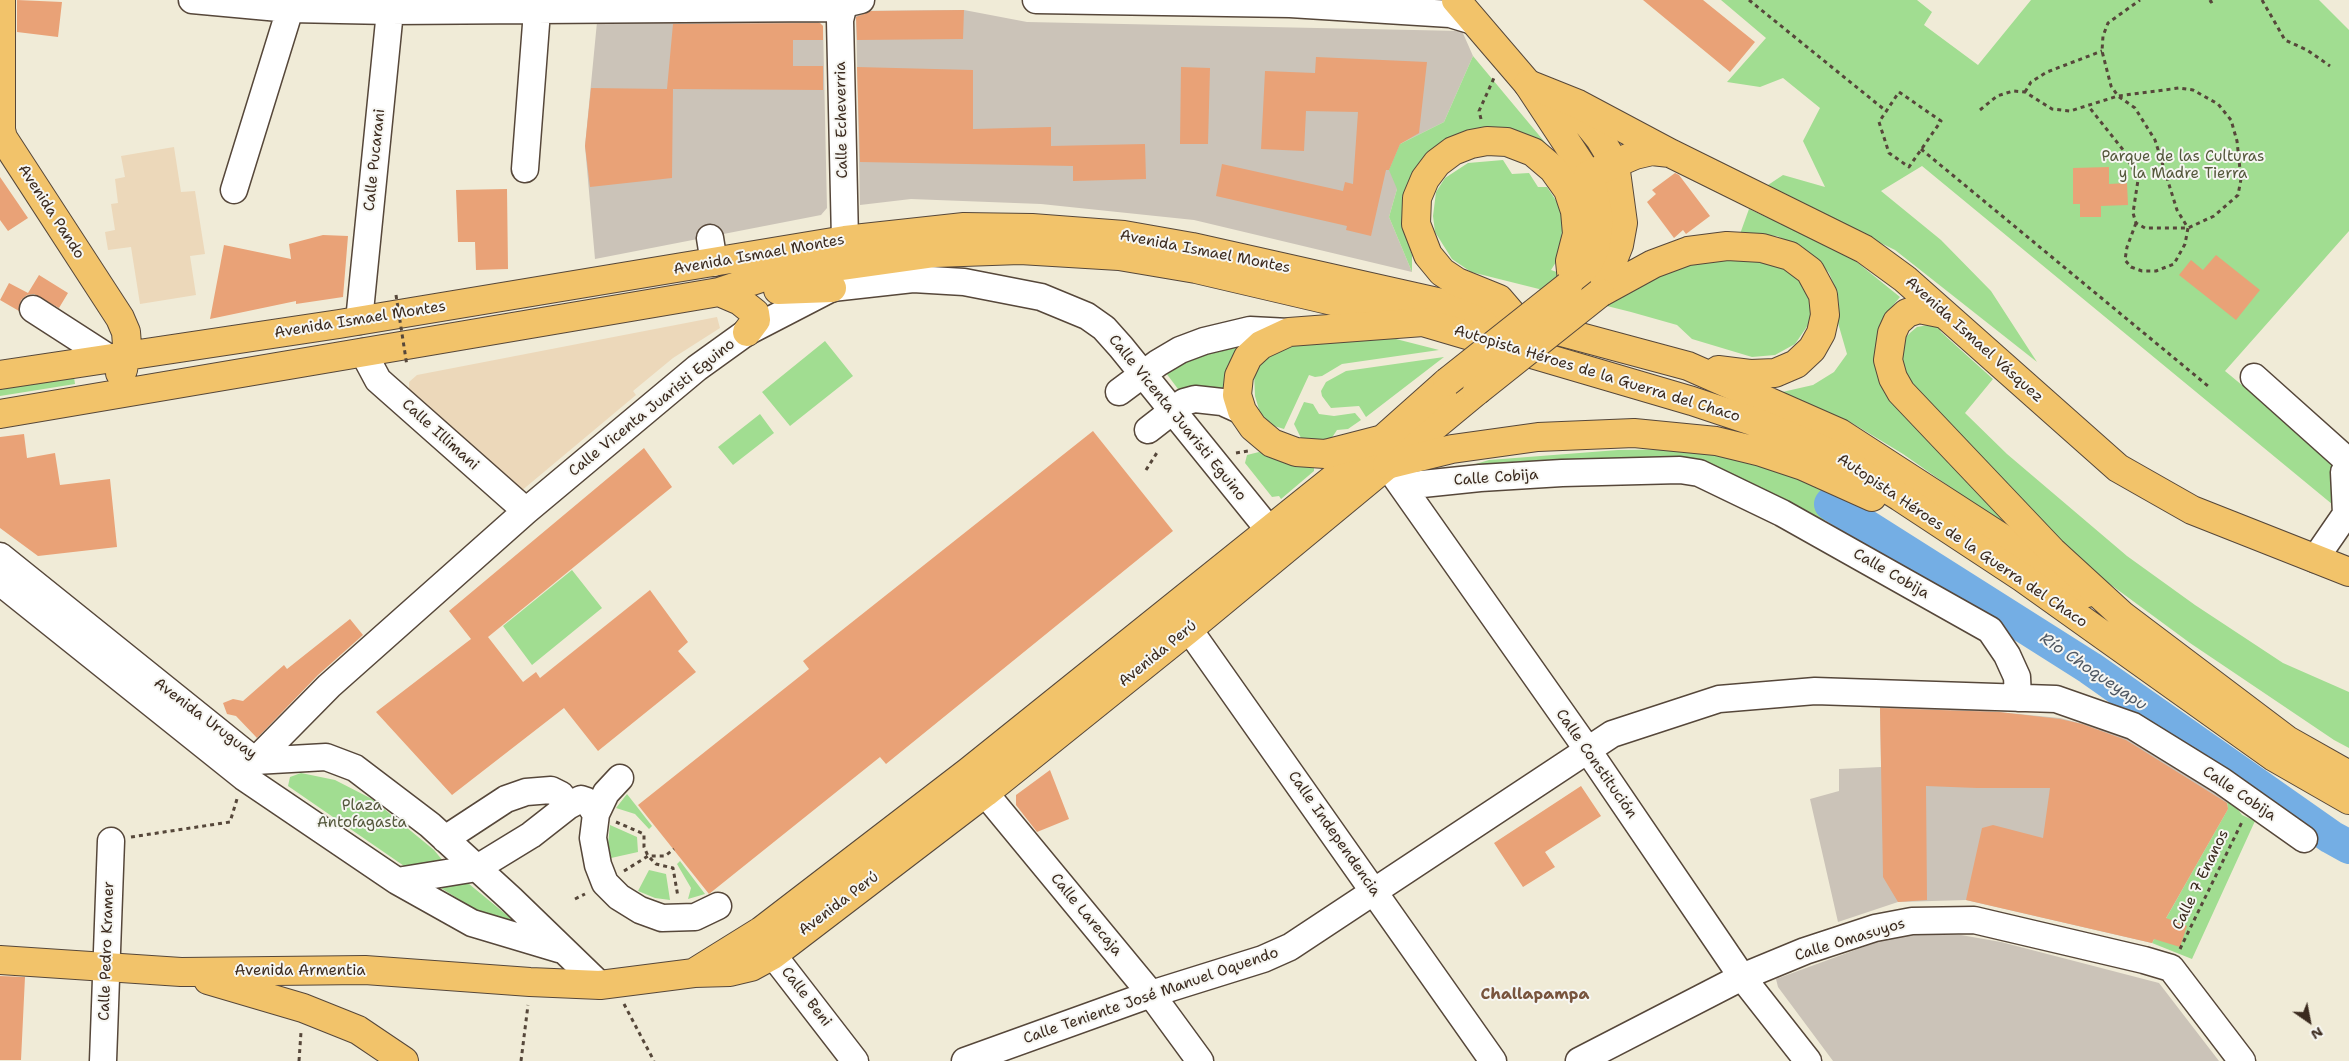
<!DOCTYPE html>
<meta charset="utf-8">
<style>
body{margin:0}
#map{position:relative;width:2349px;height:1061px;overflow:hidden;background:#f0ebd7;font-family:"Shantell Sans",sans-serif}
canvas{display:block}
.north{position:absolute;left:2284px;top:996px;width:50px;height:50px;-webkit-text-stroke:4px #f6f6f2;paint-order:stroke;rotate:147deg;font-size:14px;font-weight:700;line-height:20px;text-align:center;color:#3b2a1e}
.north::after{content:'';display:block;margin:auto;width:18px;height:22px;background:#3b2a1e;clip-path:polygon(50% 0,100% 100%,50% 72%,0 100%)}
</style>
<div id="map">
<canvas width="2349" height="1061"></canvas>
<div class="north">N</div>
</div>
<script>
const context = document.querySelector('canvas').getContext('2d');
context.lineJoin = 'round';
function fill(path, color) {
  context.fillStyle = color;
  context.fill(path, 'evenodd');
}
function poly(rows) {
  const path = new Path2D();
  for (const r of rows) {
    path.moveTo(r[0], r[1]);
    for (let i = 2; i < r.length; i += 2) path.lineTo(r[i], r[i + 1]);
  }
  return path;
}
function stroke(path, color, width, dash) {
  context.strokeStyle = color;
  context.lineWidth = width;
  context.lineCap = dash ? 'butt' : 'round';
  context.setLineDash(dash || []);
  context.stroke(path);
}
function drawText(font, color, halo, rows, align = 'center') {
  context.font = font + ' "Shantell Sans",sans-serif';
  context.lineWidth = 4;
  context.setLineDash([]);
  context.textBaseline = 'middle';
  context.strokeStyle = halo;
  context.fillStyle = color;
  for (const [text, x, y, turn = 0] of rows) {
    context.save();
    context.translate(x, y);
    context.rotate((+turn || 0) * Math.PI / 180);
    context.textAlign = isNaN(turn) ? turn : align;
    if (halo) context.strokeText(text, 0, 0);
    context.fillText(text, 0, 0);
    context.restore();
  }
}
fill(poly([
 [174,147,181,192,195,191,205,254,190,256,196,295,140,304,131,247,108,250,105,232,115,230,111,204,118,203,115,179,125,177,121,156],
 [717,317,720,328,673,358,633,391,636,395,520,492,478,454,480,451,412,394,409,389,409,382,417,375]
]), '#ecd8ba');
fill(poly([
 [964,10,1027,22,1462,31,1473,56,1444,122,1400,144,1397,189,1389,217,1412,272,1194,220,1041,204,911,199,860,205,856,11],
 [815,19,823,26,827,208,821,215,595,259,585,146,597,22],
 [1880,707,1977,710,2060,718,2134,737,2226,793,2228,809,2152,943,1966,900,1898,902,1838,922,1810,799,1839,791,1839,769,1881,767],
 [1896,935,1961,935,2001,942,2159,983,2219,1061,1833,1061,1778,987,1776,979]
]), '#cbc3b8');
fill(poly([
 [1721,0,1917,0,1932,12,1924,25,1978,65,2031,0,2319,0,2349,30,2349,231,2225,371,2338,465,2338,509,1922,166,1881,191,1941,240,1991,291,2037,362,1895,250,1765,187,1783,175,1825,187,1803,141,1820,108,1783,78,1760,87,1727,82,1766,38],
 [1473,56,1553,152,1447,140,1437,145,1423,159,1402,197,1402,225,1412,255,1412,272,1389,217,1397,189,1389,170,1400,144,1444,122],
 [1503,160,1512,174,1529,173,1538,187,1547,187,1561,208,1562,231,1558,259,1551,270,1624,295,1675,267,1747,256,1782,265,1807,284,1815,315,1795,344,1775,355,1752,357,1692,339,1677,325,1631,312,1471,272,1452,259,1435,232,1433,216,1436,192,1445,178,1468,163],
 [1749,209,1848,255,1900,297,1891,308,1883,327,1878,348,2026,540,1903,454,1852,423,1778,393,1813,385,1834,372,1847,354,1838,323,1839,305,1836,289,1829,273,1819,261,1800,247,1777,236,1740,234],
 [1928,325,1938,326,1941,332,1993,379,1965,413,2007,454,2127,556,2195,605,2283,663,2349,692,2349,748,2334,740,2190,643,2084,565,1916,392,1905,372,1901,353,1903,345,1905,338,1911,332,1917,327],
 [1353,335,1396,339,1439,350,1342,364,1322,376,1315,377,1309,375,1284,429,1274,426,1260,413,1255,396,1254,372,1266,357,1288,345],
 [1242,340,1230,364,1229,391,1181,393,1163,369],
 [825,341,853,376,790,426,762,392],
 [1444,357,1366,417,1359,406,1331,408,1322,396,1321,391,1326,382,1346,371],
 [74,377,75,384,0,396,0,389],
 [1304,402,1313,404,1319,414,1334,416,1355,413,1361,420,1348,429,1337,430,1331,439,1302,440,1294,424],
 [760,414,774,433,733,465,718,447],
 [1687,449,1736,456,1839,490,1824,521,1715,468,1449,472,1489,460,1618,450],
 [1259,452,1294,466,1314,467,1314,471,1281,499,1279,496,1272,497,1245,463,1247,455],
 [572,570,602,608,532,665,503,626],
 [301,773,335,780,372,799,434,850,443,861,407,868,288,786,290,777],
 [2226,793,2242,815,2255,821,2192,959,2152,943,2228,809],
 [627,794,652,826,649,829,635,814,616,808],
 [610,825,637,837,638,852,611,858,608,844],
 [680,861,705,894,688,899,691,888,677,864],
 [649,870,666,874,670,900,655,898,638,891],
 [463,879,514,921,479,912,433,883]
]), '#a1dd91');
stroke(poly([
 [1831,504,2090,668,2331,837,2349,847]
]), '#74aee4', 34);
fill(poly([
 [17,0,62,2,58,37,17,32],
 [1643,0,1703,0,1755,42,1730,72],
 [964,10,963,39,857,40,856,17,871,11],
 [820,23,823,26,823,40,793,40,793,66,823,66,823,90,673,89,672,178,590,187,585,146,591,88,667,89,673,24],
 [1316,57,1427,62,1419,133,1400,144,1389,170,1386,170,1371,236,1346,230,1347,226,1216,196,1222,164,1343,191,1345,182,1353,184,1358,112,1306,111,1304,151,1261,149,1265,71,1315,73],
 [857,67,973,70,973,129,1051,127,1051,146,1145,144,1146,179,1073,181,1073,166,860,162],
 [1181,67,1210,68,1208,144,1180,144],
 [2109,167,2109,184,2127,183,2128,205,2101,206,2101,217,2080,217,2080,204,2073,204,2073,168],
 [1675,173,1679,175,1710,216,1686,234,1683,230,1674,238,1647,202,1656,194,1652,190],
 [0,177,28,218,8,231,0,220],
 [507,189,508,269,476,270,475,242,458,242,456,190],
 [323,235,348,236,343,297,296,304,296,301,210,319,224,245,291,259,289,244],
 [2216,255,2260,290,2236,320,2179,275,2191,260,2203,270],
 [39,275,68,293,59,308,34,294,27,295,21,300,19,311,0,300,9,283,28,293],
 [1093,431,1173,531,886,764,880,757,709,894,638,805,809,669,803,661],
 [24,434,27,458,55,453,60,485,110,479,117,547,38,556,0,528,0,437],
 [644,448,672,487,488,637,523,682,536,672,540,678,650,590,688,642,678,651,696,672,598,751,564,708,452,795,376,712,471,639,449,611],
 [350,619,363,635,318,675,257,738,236,716,227,714,223,703,233,699,243,701,284,665,287,669],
 [1880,708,1999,712,2060,719,2082,724,2126,740,2227,803,2228,809,2166,918,2187,926,2180,947,2154,939,2152,943,1966,900,1982,828,1993,825,2043,838,2050,788,1977,788,1926,786,1927,900,1898,902,1883,877],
 [1050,770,1069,819,1037,832,1016,805,1016,795],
 [1581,786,1601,816,1545,852,1555,867,1523,887,1494,843],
 [0,976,25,977,21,1060,0,1060]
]), '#e9a277');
const minor = poly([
 [192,0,290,9,390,11,827,8,861,0],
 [1036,0,1290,4,1450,14,1473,21],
 [525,169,537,11],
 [234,190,290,9],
 [710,238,714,263],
 [845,240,840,20,845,0],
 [33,309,109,358],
 [359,321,390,11,389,0],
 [363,352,378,380,526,511],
 [2254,377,2349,462],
 [1119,392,1158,363,1180,350,1204,341,1250,330,1289,332],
 [1148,430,1184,402,1195,399,1222,402,1242,411],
 [1387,465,1587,749,1742,977,1808,1061],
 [1403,486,1480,478,1562,473,1680,470,1699,473,1782,513,1990,630,2007,655,2017,677,2018,698],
 [0,556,255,761,326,757,355,768,430,825,511,899,600,985],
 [2315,559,2346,514,2344,472,2349,465],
 [0,582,245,778,397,881,472,923,559,949],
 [1176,611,1493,1061],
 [970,775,1151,994,1200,1061],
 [245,778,255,761,329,686,526,511,697,368,747,332,832,288,913,279,964,282,1041,297,1087,316,1104,328,1121,347,1270,531],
 [620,778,606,793,596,814,593,838,598,865,605,883,619,897,640,910,662,918,695,917,718,906],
 [445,839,506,799,526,792,551,790,561,795,568,806],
 [397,881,477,868,531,835,568,806,581,799,587,801,596,814],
 [764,936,773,955,855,1061],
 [103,1061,111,841],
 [965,1061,1151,994,1263,959,1290,947,1612,734,1719,699,1815,691,2056,699,2133,726,2222,781,2304,839],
 [1579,1061,1742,977,1805,951,1875,928,1912,921,1974,920,2144,960,2171,968,2242,1061]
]);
const major = poly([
 [1,0,1,130,3,138,120,318,126,332,127,345,123,370,120,373],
 [1456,0,1528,84,1588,175],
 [1560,104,1587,123,1600,139,1615,164,1623,223,1619,245,1600,293],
 [778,290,832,288],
 [719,292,740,301,755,313,756,320,747,332],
 [1600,293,1653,264,1688,251,1727,246,1762,248,1790,256,1810,271,1823,295,1825,315,1821,333,1812,349,1796,364,1775,373,1750,374,1718,370],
 [0,375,339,324,845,240,964,227,1032,228,1124,235,1192,247,1517,320,1688,366,1840,433,2087,593],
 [0,414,719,292,764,277,935,253,1020,250,1119,256,1196,269,1414,320],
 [0,960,181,972,365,970,530,982,600,985,694,973,730,972,751,967,773,955,985,793,1189,629,1477,391],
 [695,972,761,931,968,772,1383,439],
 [208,980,303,1008,358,1030,404,1061]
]);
const highway = poly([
 [1528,84,1578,104,1670,153],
 [1568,286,1589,262,1595,249,1599,220,1594,194,1588,175,1635,155,1652,151,1670,153,1864,249,1905,279,2118,468,2192,510,2349,572],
 [1944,314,1919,309,1907,313,1897,322,1892,333,1888,360,1893,378,1901,392,2052,551,2123,616,2287,740,2349,775],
 [1517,320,1499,299,1457,282,1442,272,1428,255,1416,224,1417,198,1425,179,1437,163,1453,151,1471,144,1487,141,1507,142,1533,152,1553,169,1568,190,1575,211,1577,234,1570,261,1572,281],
 [1447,382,1383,439,1325,454,1296,452,1272,443,1253,427,1242,411,1237,395,1239,376,1248,357,1261,345,1289,332,1423,322,1692,401,1758,423,1828,452,1900,497,2023,578,2274,757,2349,800],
 [1387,465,1452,449,1538,437,1634,433,1716,441,1761,452,1803,466,1872,497]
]);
stroke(minor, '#56473a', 29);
stroke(major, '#56473a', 30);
stroke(highway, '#56473a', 30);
stroke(poly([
 [1749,0,1886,111],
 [2210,0,2211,2,2215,0],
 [2262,0,2285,40,2307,50,2330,66],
 [1899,92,1941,121,1909,167,1889,153,1879,122,1899,92],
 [2025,92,2031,82,2047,72,2102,51],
 [1980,110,1997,96,2013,91,2025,92,2052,109,2070,111,2118,96,2179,88,2193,90,2218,104,2231,120,2237,141,2241,179,2238,195,2214,216,2188,228,2145,228,2136,223,2133,213,2138,180,2124,151,2089,107],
 [1481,119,1479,111,1494,78],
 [1921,149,2208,386],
 [2136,223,2127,247,2125,260,2131,267,2142,271,2156,271,2174,264,2185,244,2188,228,2177,210,2155,140,2135,108,2118,96,2111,86,2102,51,2103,36,2108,23,2140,0],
 [1236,453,1248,451],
 [1146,470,1158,451],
 [616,822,644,834,644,847,648,856,656,864,673,868,678,897],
 [131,837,230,822,237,799],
 [624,871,648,856,665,856,674,849],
 [575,899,585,894],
 [2180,949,2242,822],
 [624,1004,654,1061],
 [299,1061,301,1032],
 [521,1061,528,1005]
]), '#56473a', 3, [4, 4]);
stroke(minor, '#fff', 26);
stroke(major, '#f2c36a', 28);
stroke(highway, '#f2c36a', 28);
const majorBridge = poly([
 [1477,391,1600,293]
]);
const highwayBridge = poly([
 [1447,382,1568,286]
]);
stroke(majorBridge, '#56473a', 30, []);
stroke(highwayBridge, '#56473a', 30, []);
stroke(poly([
 [396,295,407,366]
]), '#56473a', 3, [4, 4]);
stroke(majorBridge, '#f2c36a', 28);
stroke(highwayBridge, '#f2c36a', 28);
drawText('15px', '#3b2a1e', '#f6f6f2', [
 ["Calle Echeverria",842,120,-91],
 ["Calle Pucarani",375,160,-84],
 ["Avenida Pando",51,212,57],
 ["Avenida Ismael Montes",1205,252,11],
 ["Avenida Ismael Montes",759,255,-10],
 ["Avenida Ismael Montes",360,320,-9],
 ["Avenida Ismael Vásquez",1974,340,42],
 ["Autopista Héroes de la Guerra del Chaco",1597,374,17],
 ["Calle Vicenta Juaristi Eguino",652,408,-39],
 ["Calle Vicenta Juaristi Eguino",1177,418,51],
 ["Calle Illimani",440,435,42],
 ["Calle Cobija",1496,478,-4],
 ["Autopista Héroes de la Guerra del Chaco",1962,541,34],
 ["Calle Cobija",1891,574,30],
 ["Avenida Perú",1158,654,-39],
 ["Avenida Uruguay",205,719,37],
 ["Calle Constitución",1596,764,55],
 ["Calle Cobija",2239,794,34],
 ["Calle Independencia",1334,834,55],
 ["Calle 7 Enanos",2201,880,-64],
 ["Avenida Perú",839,904,-37],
 ["Calle Larecaja",1086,915,50],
 ["Calle Omasuyos",1850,940,-17],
 ["Calle Pedro Kramer",107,951,-88],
 ["Avenida Armentia",300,971],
 ["Calle Teniente José Manuel Oquendo",1151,996,-19],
 ["Calle Beni",806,997,52]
]);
drawText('15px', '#54573b', '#f6f6f2', [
 ["Parque de las Culturas",2183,157],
 ["y la Madre Tierra",2183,174],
 ["Plaza",362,806],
 ["Antofagasta",362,823]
]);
drawText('italic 16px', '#4f5863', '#f6f6f2', [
 ["Río Choqueyapu",2093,672,34]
]);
drawText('bold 16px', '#78543d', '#f6f6f2', [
 ["Challapampa",1535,995]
]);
</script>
